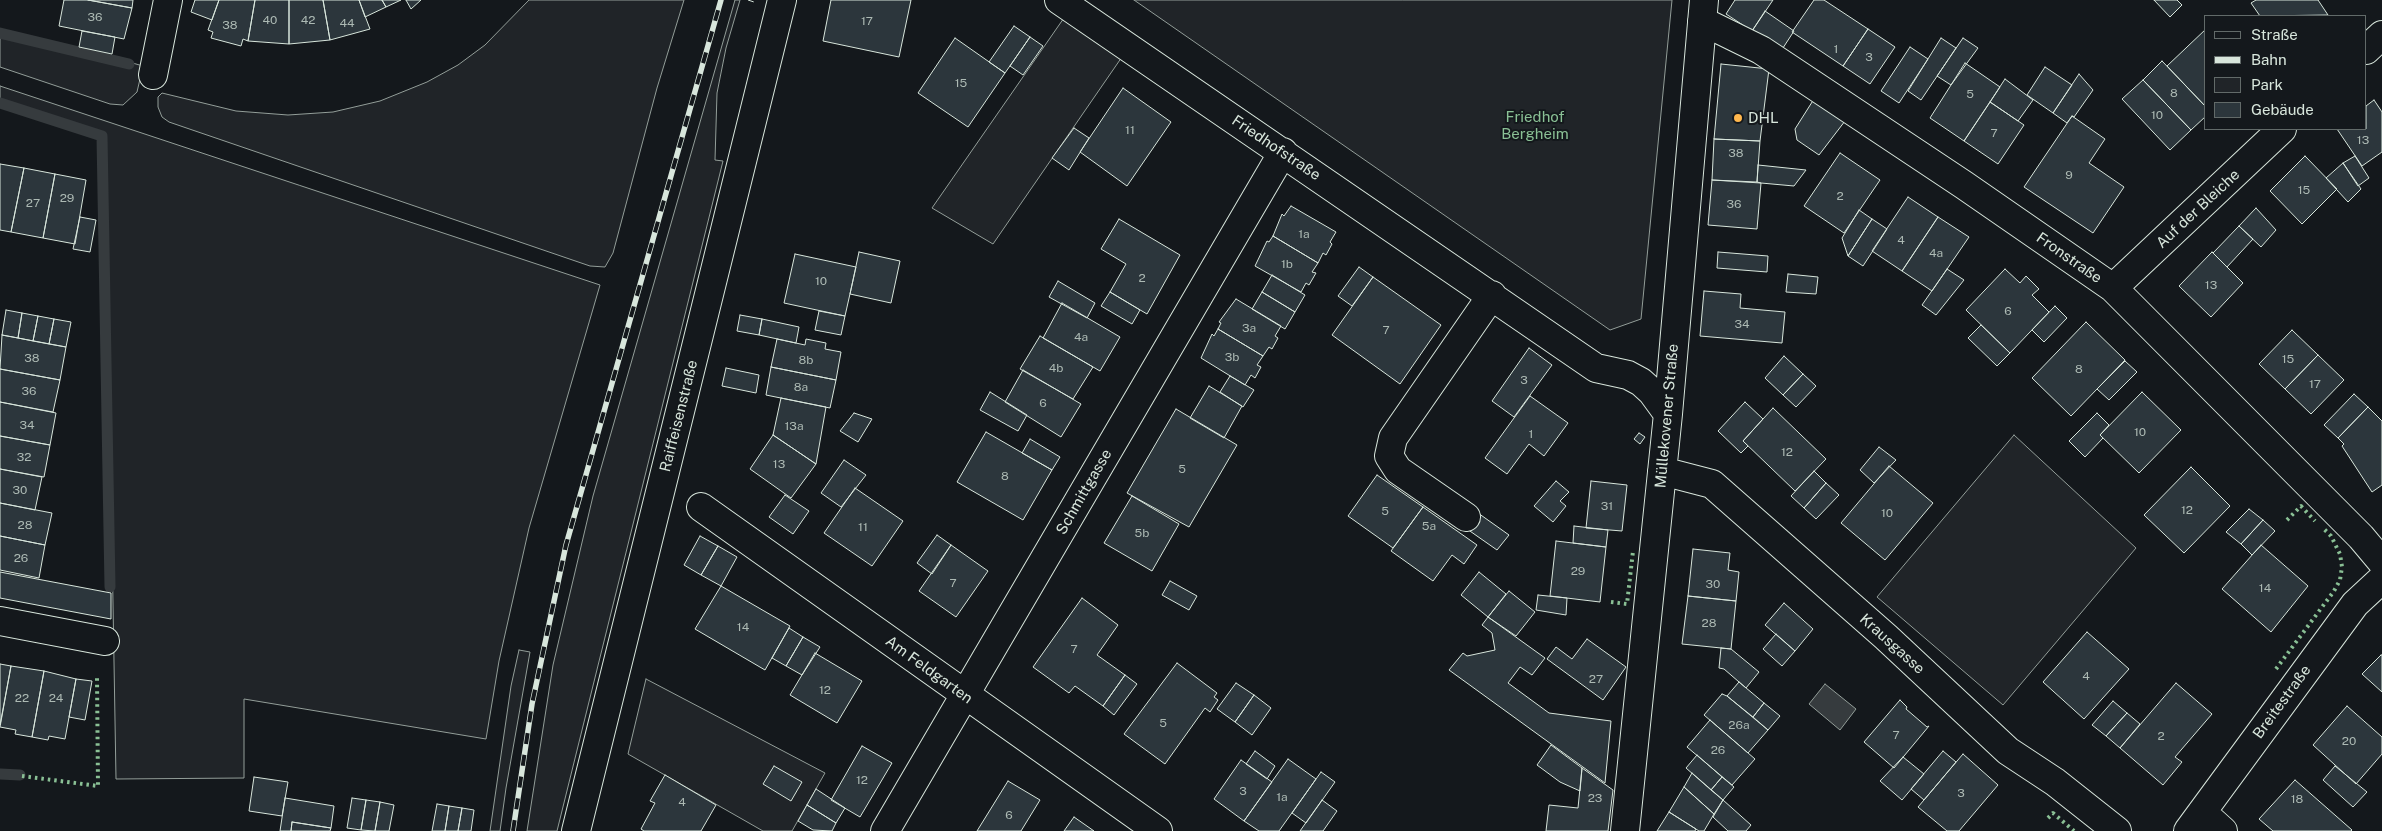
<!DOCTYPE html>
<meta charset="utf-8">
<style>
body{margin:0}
#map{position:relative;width:2382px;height:831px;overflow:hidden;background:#14181c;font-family:"Public Sans",sans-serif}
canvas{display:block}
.legend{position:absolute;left:2204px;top:15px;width:162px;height:115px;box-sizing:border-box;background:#14181c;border:1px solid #626a69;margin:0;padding:6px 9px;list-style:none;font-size:15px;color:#d8e6dc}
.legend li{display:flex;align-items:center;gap:10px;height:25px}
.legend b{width:25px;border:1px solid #626a69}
</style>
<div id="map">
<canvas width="2382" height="831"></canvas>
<ul class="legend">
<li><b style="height:6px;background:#14181c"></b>Straße</li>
<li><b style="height:6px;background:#d8e6dc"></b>Bahn</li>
<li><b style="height:14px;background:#202428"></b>Park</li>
<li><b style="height:14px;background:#2c363c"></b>Gebäude</li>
</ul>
</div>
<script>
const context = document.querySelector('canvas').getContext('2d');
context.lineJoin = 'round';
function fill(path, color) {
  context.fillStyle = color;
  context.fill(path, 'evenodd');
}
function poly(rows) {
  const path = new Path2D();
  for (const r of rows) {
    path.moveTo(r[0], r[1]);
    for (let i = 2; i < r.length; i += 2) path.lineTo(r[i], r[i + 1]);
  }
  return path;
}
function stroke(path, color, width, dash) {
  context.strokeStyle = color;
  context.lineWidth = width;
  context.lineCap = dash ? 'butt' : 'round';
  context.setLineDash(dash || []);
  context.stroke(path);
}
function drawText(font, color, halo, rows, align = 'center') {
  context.font = font + ' "Public Sans",sans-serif';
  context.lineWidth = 4;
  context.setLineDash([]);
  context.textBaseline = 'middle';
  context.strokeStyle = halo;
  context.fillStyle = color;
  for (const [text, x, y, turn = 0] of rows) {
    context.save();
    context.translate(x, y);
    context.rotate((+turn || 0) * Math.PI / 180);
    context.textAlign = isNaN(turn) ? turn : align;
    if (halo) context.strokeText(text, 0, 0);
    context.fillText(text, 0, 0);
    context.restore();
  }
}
const green = poly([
 [529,0,684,0,657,88,613,253,605,267,590,266,169,122,162,117,158,107,158,97,162,93,236,111,288,115,333,112,380,101,427,82,458,65,485,45,529,0],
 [735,0,740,0,726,48,717,93,715,160,723,161,557,831,527,831,553,665,593,496,735,0],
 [1134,0,1672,0,1641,319,1610,330,1134,0],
 [1066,15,1124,54,993,244,932,208,1066,15],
 [0,37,128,68,129,62,143,66,137,92,123,105,110,104,0,67,0,37],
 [0,86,600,285,529,528,499,661,486,739,244,699,244,778,116,779,105,135,0,100,0,86],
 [2014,435,2136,548,2003,705,1877,597,2014,435],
 [519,650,530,652,506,788,500,831,490,831,511,686,519,650],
 [646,679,825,773,792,831,763,831,628,754,646,679]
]);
fill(green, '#202428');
stroke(green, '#939e99', 1);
const water = poly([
 [1825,684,1856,709,1840,730,1809,704,1825,684]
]);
fill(water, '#363b3e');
stroke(water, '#939e99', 1);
stroke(poly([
 [0,33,129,64],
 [0,103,102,136,110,587],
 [0,774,20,775]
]), '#363b3e', 11);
const building = poly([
 [64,0,88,0,132,8,124,39,59,26,64,0],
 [88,0,133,0,132,8,88,0],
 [195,0,219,0,212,20,191,12,195,0],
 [219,0,255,0,248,41,243,39,241,46,211,38,213,32,208,30,219,0],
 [255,0,289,0,289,44,248,41,255,0],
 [289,0,323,0,330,40,289,44,289,0],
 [323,0,359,0,370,29,330,40,323,0],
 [359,0,382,0,386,7,365,17,359,0],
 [382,0,401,0,386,7,382,0],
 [406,0,421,0,411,9,406,0],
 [831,0,911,0,899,57,823,41,831,0],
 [1735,0,1773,0,1752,31,1726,14,1735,0],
 [1824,0,1868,29,1843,66,1792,32,1814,0,1824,0],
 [2154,0,2177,0,2182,5,2170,17,2154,0],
 [2256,0,2318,0,2328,15,2260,16,2251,3,2256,0],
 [1765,11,1794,31,1781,51,1752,31,1765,11],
 [1014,26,1030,37,1005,73,989,62,1014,26],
 [1868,29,1895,47,1870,84,1843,66,1868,29],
 [2206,29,2206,107,2167,66,2206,29],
 [82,31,115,37,112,54,79,47,82,31],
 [1030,37,1043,46,1023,75,1010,66,1030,37],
 [955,38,1005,73,968,127,918,93,955,38],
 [1941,38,1956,48,1921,100,1908,91,1941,38],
 [1963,38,1978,48,1951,85,1937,76,1963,38],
 [1910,47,1928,59,1899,103,1881,91,1910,47],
 [2162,61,2206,107,2206,116,2191,130,2143,80,2162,61],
 [1965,63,2000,87,1964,141,1930,118,1965,63],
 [1721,64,1769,69,1760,141,1714,139,1721,64],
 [2045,67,2072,85,2053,113,2027,95,2045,67],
 [2079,74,2093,90,2074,117,2072,116,2067,123,2053,113,2079,74],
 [2005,79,2033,100,2018,121,1990,102,2005,79],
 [2143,80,2191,130,2170,150,2122,99,2143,80],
 [1123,88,1171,122,1127,186,1080,152,1123,88],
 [1814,99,1845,121,1819,155,1797,140,1795,129,1814,99],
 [2374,100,2382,112,2382,152,2362,166,2337,129,2366,129,2366,106,2374,100],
 [1990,102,2024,125,1998,164,1964,141,1990,102],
 [2072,116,2105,139,2089,163,2124,187,2093,233,2024,187,2072,116],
 [1074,128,1089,138,1069,170,1052,158,1074,128],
 [1714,139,1760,141,1757,182,1712,180,1714,139],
 [1840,153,1880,180,1844,233,1804,206,1840,153],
 [2305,156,2337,189,2302,224,2270,191,2305,156],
 [2355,156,2369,178,2358,186,2343,163,2355,156],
 [2343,163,2361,189,2348,202,2326,178,2343,163],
 [0,164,24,168,11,232,0,230,0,164],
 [1758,165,1806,170,1794,186,1761,183,1757,182,1758,165],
 [24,168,55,174,43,238,11,232,24,168],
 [55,174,86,180,75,244,43,238,55,174],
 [1712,180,1761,183,1757,229,1708,225,1712,180],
 [1908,197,1938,217,1902,271,1872,251,1908,197],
 [1291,206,1336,232,1330,242,1332,244,1326,255,1323,253,1318,263,1273,236,1282,214,1284,216,1291,206],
 [2256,208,2276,230,2261,247,2239,226,2256,208],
 [1859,210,1872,219,1848,256,1842,238,1859,210],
 [80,217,96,220,90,252,73,249,80,217],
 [1938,217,1969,237,1932,291,1902,271,1938,217],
 [1119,219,1180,255,1147,314,1110,292,1126,264,1101,249,1119,219],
 [1872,219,1887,229,1863,266,1848,256,1872,219],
 [2239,226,2253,239,2227,267,2213,253,2239,226],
 [1273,236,1318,263,1312,272,1316,273,1309,285,1306,283,1301,292,1255,266,1267,241,1269,242,1273,236],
 [859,252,900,261,891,303,850,294,859,252],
 [1718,252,1768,256,1767,272,1717,268,1718,252],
 [2212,252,2243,283,2211,317,2179,286,2212,252],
 [795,254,856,267,845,316,784,303,795,254],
 [1359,267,1373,277,1352,306,1338,296,1359,267],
 [1947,269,1964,280,1936,315,1922,305,1947,269],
 [2005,269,2020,283,2026,276,2039,289,2032,295,2049,312,2010,353,1966,310,2005,269],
 [1788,274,1818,277,1816,294,1786,292,1788,274],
 [1272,275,1305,295,1295,312,1262,292,1272,275],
 [1373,277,1441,325,1400,384,1332,335,1373,277],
 [1058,281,1095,303,1087,318,1049,297,1058,281],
 [1704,291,1741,294,1740,308,1785,312,1782,343,1700,336,1704,291],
 [1110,292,1140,310,1132,324,1101,306,1110,292],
 [1262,292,1295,312,1285,329,1252,309,1262,292],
 [1236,299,1281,326,1275,336,1278,338,1272,349,1269,347,1263,356,1218,329,1221,323,1219,322,1236,299],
 [1062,303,1120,337,1100,371,1043,338,1062,303],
 [2055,306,2067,318,2044,342,2032,330,2055,306],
 [6,310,22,313,18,338,2,335,6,310],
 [819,311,845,316,841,335,815,330,819,311],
 [22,313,38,316,33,341,18,338,22,313],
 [740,315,762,319,759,335,737,331,740,315],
 [38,316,54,319,49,344,33,341,38,316],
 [54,319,71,322,66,347,49,344,54,319],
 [762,319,799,327,796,343,759,335,762,319],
 [2086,322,2125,360,2071,416,2032,378,2086,322],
 [1981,325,2010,353,1997,366,1968,338,1981,325],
 [1218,329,1263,356,1257,365,1261,367,1255,378,1251,375,1245,385,1201,358,1212,334,1214,336,1218,329],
 [2292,330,2318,355,2285,389,2259,364,2292,330],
 [2,335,66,347,60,380,0,369,2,335],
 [1040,336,1093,367,1073,399,1020,369,1040,336],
 [777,339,805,345,806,339,826,343,825,349,841,352,836,380,771,367,777,339],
 [1529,348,1552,365,1514,417,1492,401,1529,348],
 [2318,355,2344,380,2311,414,2285,389,2318,355],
 [1784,356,1803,374,1783,395,1765,378,1784,356],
 [2125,361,2137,372,2109,400,2097,389,2125,361],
 [771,367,836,380,830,408,766,395,771,367],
 [726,368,759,375,756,393,722,386,726,368],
 [0,369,60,380,53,412,0,402,0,369],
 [1023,370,1081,404,1061,437,1005,402,1023,370],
 [1803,374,1816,386,1796,407,1783,395,1803,374],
 [1230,376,1254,390,1243,407,1220,392,1230,376],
 [1209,386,1242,406,1224,438,1190,418,1209,386],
 [990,392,1027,415,1018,431,980,410,990,392],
 [2142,392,2181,430,2139,473,2100,435,2142,392],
 [2354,394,2368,407,2338,438,2324,425,2354,394],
 [1530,396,1568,423,1544,456,1529,444,1507,474,1485,458,1530,396],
 [781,398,826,407,816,464,773,435,781,398],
 [0,402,56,413,50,445,0,436,0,402],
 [1745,402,1763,419,1743,441,1748,446,1741,453,1718,431,1745,402],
 [2368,407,2382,421,2382,485,2372,492,2342,446,2344,444,2338,438,2368,407],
 [1773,408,1826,459,1795,491,1743,441,1773,408],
 [1176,409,1237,445,1189,527,1127,493,1176,409],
 [854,413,872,419,858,442,840,431,854,413],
 [2097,413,2109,425,2100,435,2103,438,2085,457,2069,441,2097,413],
 [986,432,1052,470,1023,520,957,482,986,432],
 [1639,433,1645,437,1640,444,1634,439,1639,433],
 [773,435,816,464,791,498,750,469,773,435],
 [0,436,50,445,44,477,0,469,0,436],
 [1030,439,1060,457,1052,470,1022,453,1030,439],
 [1879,447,1896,460,1874,483,1860,470,1879,447],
 [844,460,866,475,841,507,821,493,844,460],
 [1889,466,1933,503,1885,560,1841,523,1889,466],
 [2191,467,2230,506,2184,553,2144,515,2191,467],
 [0,469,42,477,35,510,0,503,0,469],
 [1814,471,1826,483,1804,508,1791,496,1814,471],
 [1377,475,1423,507,1393,548,1348,516,1377,475],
 [1556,481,1569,492,1560,501,1566,506,1553,522,1534,506,1556,481],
 [1591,481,1627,485,1622,531,1586,528,1591,481],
 [1826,483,1839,495,1816,519,1804,508,1826,483],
 [855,488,903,521,872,566,824,533,855,488],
 [785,495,809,511,793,534,769,517,785,495],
 [1132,496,1179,524,1152,571,1104,543,1132,496],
 [0,503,52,513,45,545,0,536,0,503],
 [1423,507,1477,545,1464,564,1452,555,1433,581,1391,551,1423,507],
 [2249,509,2263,520,2241,544,2226,532,2249,509],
 [1478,513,1509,535,1497,550,1467,529,1478,513],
 [2263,520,2275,531,2252,555,2241,544,2263,520],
 [1574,526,1608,530,1606,547,1573,543,1574,526],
 [937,535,951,545,932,574,917,563,937,535],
 [0,536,45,545,39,578,0,570,0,536],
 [700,536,718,546,701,575,684,565,700,536],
 [1556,541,1606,547,1600,602,1550,596,1556,541],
 [951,545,988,571,956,617,919,591,951,545],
 [2261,545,2308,586,2271,632,2222,589,2261,545],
 [718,546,737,557,721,586,701,575,718,546],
 [1693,549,1730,553,1728,570,1739,572,1736,601,1688,596,1693,549],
 [0,572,111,593,111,619,0,598,0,572],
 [1479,572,1506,594,1488,617,1461,595,1479,572],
 [1170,581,1197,596,1189,610,1162,595,1170,581],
 [721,586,790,626,765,670,695,629,721,586],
 [1509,591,1535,612,1516,636,1488,617,1509,591],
 [1538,595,1567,598,1566,615,1536,610,1538,595],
 [1688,596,1736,601,1731,649,1682,644,1688,596],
 [1082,598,1118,625,1097,655,1125,675,1103,706,1075,686,1069,693,1033,667,1082,598],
 [1784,603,1813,629,1795,651,1765,625,1784,603],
 [1488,617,1545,658,1532,675,1520,667,1508,683,1549,713,1611,721,1605,783,1449,670,1463,653,1467,656,1495,650,1492,633,1482,625,1488,617],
 [789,628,803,637,786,666,772,658,789,628],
 [2087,632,2129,669,2084,719,2043,682,2087,632],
 [1776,634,1795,651,1782,666,1763,649,1776,634],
 [803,637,820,647,802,675,786,666,803,637],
 [1587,639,1626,667,1603,700,1547,659,1556,647,1572,659,1587,639],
 [1721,648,1731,649,1759,672,1746,688,1724,669,1719,668,1721,648],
 [815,653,862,681,837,723,790,695,815,653],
 [2381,655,2382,655,2382,692,2362,674,2381,655],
 [1177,663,1217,693,1214,697,1218,700,1210,712,1205,708,1165,764,1124,734,1177,663],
 [0,664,11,666,0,725,0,664],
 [11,666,44,671,32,737,15,734,16,730,0,727,11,666],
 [44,671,76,679,65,739,49,736,48,740,32,737,44,671],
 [1125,675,1137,684,1114,715,1103,706,1125,675],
 [76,679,92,681,85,720,69,717,76,679],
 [1739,682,1764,703,1753,717,1727,696,1739,682],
 [1236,683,1254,695,1235,722,1217,709,1236,683],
 [2176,683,2212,714,2175,757,2182,762,2163,785,2120,748,2176,683],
 [1722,694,1727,696,1768,730,1748,753,1704,715,1722,694],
 [1254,695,1271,708,1252,735,1235,722,1254,695],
 [1900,700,1907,707,1906,709,1927,727,1929,726,1894,768,1864,742,1900,700],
 [2113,701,2127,713,2106,736,2092,725,2113,701],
 [1764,703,1780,716,1768,730,1753,717,1764,703],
 [2347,706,2382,737,2382,754,2356,784,2313,745,2347,706],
 [2127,713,2140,724,2120,748,2106,736,2127,713],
 [1710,720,1755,759,1732,785,1687,747,1710,720],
 [1551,745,1582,768,1580,791,1560,782,1537,765,1551,745],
 [862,746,892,763,860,817,831,800,862,746],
 [1255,751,1275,766,1267,779,1246,764,1255,751],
 [1943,751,1956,762,1924,800,1911,789,1943,751],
 [1963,754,1998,785,1959,831,1947,831,1918,807,1963,754],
 [1697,755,1722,777,1711,790,1686,768,1697,755],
 [1903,757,1924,774,1902,800,1880,781,1903,757],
 [1288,759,1316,779,1279,831,1259,831,1244,821,1288,759],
 [1241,760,1272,782,1244,821,1214,799,1241,760],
 [774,766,802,782,791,801,763,784,774,766],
 [2335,766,2367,792,2353,807,2323,780,2335,766],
 [1582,768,1613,790,1608,831,1546,831,1549,805,1578,808,1582,768],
 [1321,772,1335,782,1306,823,1292,813,1321,772],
 [1692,773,1723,800,1714,814,1684,787,1692,773],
 [665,775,716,805,701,831,644,831,641,829,655,803,650,801,665,775],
 [254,777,288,782,282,816,249,811,254,777],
 [1722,777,1734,787,1723,800,1711,790,1722,777],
 [2295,780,2352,830,2351,831,2273,831,2259,819,2295,780],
 [1008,781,1040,800,1021,831,977,831,1008,781],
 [1684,787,1714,814,1704,831,1699,831,1669,812,1684,787],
 [816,789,845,808,836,823,807,805,816,789],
 [285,798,334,806,331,828,292,822,291,831,280,831,285,798],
 [352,798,366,800,361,830,347,828,352,798],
 [366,800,380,802,375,831,361,830,366,800],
 [1322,800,1337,811,1323,831,1300,831,1322,800],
 [1723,800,1751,825,1746,831,1728,831,1713,817,1723,800],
 [380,802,394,805,389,831,375,831,380,802],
 [437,804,449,806,445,831,432,831,437,804],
 [807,805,836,823,832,831,813,830,798,821,807,805],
 [449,806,462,808,458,831,445,831,449,806],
 [462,808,474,810,471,831,458,831,462,808],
 [1669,812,1696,829,1695,831,1657,831,1669,812],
 [1074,817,1094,831,1064,831,1074,817],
 [292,822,331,828,330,831,291,831,292,822]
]);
fill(building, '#2c363c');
stroke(building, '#d8e6dc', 1);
const minor = poly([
 [1059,0,1596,368,1628,375,1641,382,1652,392,1668,414],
 [1702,21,1761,50,1964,185,2113,288,2361,537,2382,562],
 [2366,50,2382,35],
 [153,75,168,0],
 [2113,288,2282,129],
 [1662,471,1712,484,1886,637,2008,751,2055,782,2117,831],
 [701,507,1158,831],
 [1466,517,1398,470,1389,456,1393,438,1492,295],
 [0,621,105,641],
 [2202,812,2223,831],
 [885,831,1283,152],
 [1625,831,1668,414,1704,0],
 [2188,831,2355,604,2382,579]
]);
const tertiary = poly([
 [576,831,782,0]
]);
stroke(minor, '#d8e6dc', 30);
stroke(tertiary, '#d8e6dc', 30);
stroke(minor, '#14181c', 28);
stroke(tertiary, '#14181c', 28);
const rail = poly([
 [513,831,532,704,566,545,721,0]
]);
stroke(rail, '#d8e6dc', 5.5);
stroke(rail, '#14181c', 4, [11]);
stroke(poly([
 [2287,520,2301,506,2315,521],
 [1611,602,1627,604,1633,551],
 [2276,669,2334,591,2340,580,2342,567,2340,554,2331,536,2323,528],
 [22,776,98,786,97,678],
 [2048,818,2053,813,2074,831]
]), '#8ac095', 4, [2.5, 4]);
stroke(poly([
 [748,0,754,2]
]), '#d8e6dc', 1, [6, 2.5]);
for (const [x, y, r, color] of [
 [1738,118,5,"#ffb74d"]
]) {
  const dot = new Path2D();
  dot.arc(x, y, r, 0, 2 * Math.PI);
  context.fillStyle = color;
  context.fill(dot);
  stroke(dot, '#14181c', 2);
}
drawText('12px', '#adbab4', null, [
 ["36",95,17],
 ["40",270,20],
 ["42",308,20],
 ["17",867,21],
 ["44",347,23],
 ["38",230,25],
 ["1",1836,49],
 ["3",1869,57],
 ["15",961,83],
 ["8",2174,93],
 ["5",1970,94],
 ["10",2157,115],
 ["11",1130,130],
 ["7",1994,133],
 ["13",2363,140],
 ["38",1736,153],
 ["9",2069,175],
 ["15",2304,190],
 ["2",1840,196],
 ["29",67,198],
 ["27",33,203],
 ["36",1734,204],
 ["1a",1304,234],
 ["4",1901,240],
 ["4a",1936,253],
 ["1b",1287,264],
 ["2",1142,278],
 ["10",821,281],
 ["13",2211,285],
 ["6",2008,311],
 ["34",1742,324],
 ["3a",1249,328],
 ["7",1386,330],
 ["4a",1081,337],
 ["3b",1232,357],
 ["38",32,358],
 ["15",2288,359],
 ["8b",806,360],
 ["4b",1056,368],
 ["8",2079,369],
 ["3",1524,380],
 ["17",2315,384],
 ["8a",801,387],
 ["36",29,391],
 ["6",1043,403],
 ["34",27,425],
 ["13a",794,426],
 ["10",2140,432],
 ["1",1531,434],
 ["12",1787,452],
 ["32",24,457],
 ["13",779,464],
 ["5",1182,469],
 ["8",1005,476],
 ["30",20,490],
 ["31",1607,506],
 ["12",2187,510],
 ["5",1385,511],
 ["10",1887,513],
 ["28",25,525],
 ["5a",1429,526],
 ["11",863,527],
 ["5b",1142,533],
 ["26",21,558],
 ["29",1578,571],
 ["7",953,583],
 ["30",1713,584],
 ["14",2265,588],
 ["28",1709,623],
 ["14",743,627],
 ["7",1074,649],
 ["4",2086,676],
 ["27",1596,679],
 ["12",825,690],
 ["22",22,698],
 ["24",56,698],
 ["5",1163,723],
 ["26a",1739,725],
 ["7",1896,735],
 ["2",2161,736],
 ["20",2349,741],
 ["26",1718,750],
 ["12",862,780],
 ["3",1243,791],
 ["3",1961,793],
 ["1a",1282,797],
 ["23",1595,798],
 ["18",2297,799],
 ["4",682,802],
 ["6",1009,815]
]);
drawText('15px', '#8ac095', '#14181c', [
 ["Friedhof",1535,117],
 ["Bergheim",1535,134]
]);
drawText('15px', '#d8e6dc', '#14181c', [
 ["DHL",1748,118]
], 'left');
drawText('15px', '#d8e6dc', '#14181c', [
 ["Friedhofstraße",1276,148,34],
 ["Auf der Bleiche",2198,209,-43],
 ["Fronstraße",2069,258,35],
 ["Raiffeisenstraße",679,416,-76],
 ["Müllekovener Straße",1667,416,-85],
 ["Schmittgasse",1084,492,-60],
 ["Krausgasse",1892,644,42],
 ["Am Feldgarten",929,670,36],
 ["Breitestraße",2282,702,-54]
]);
</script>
